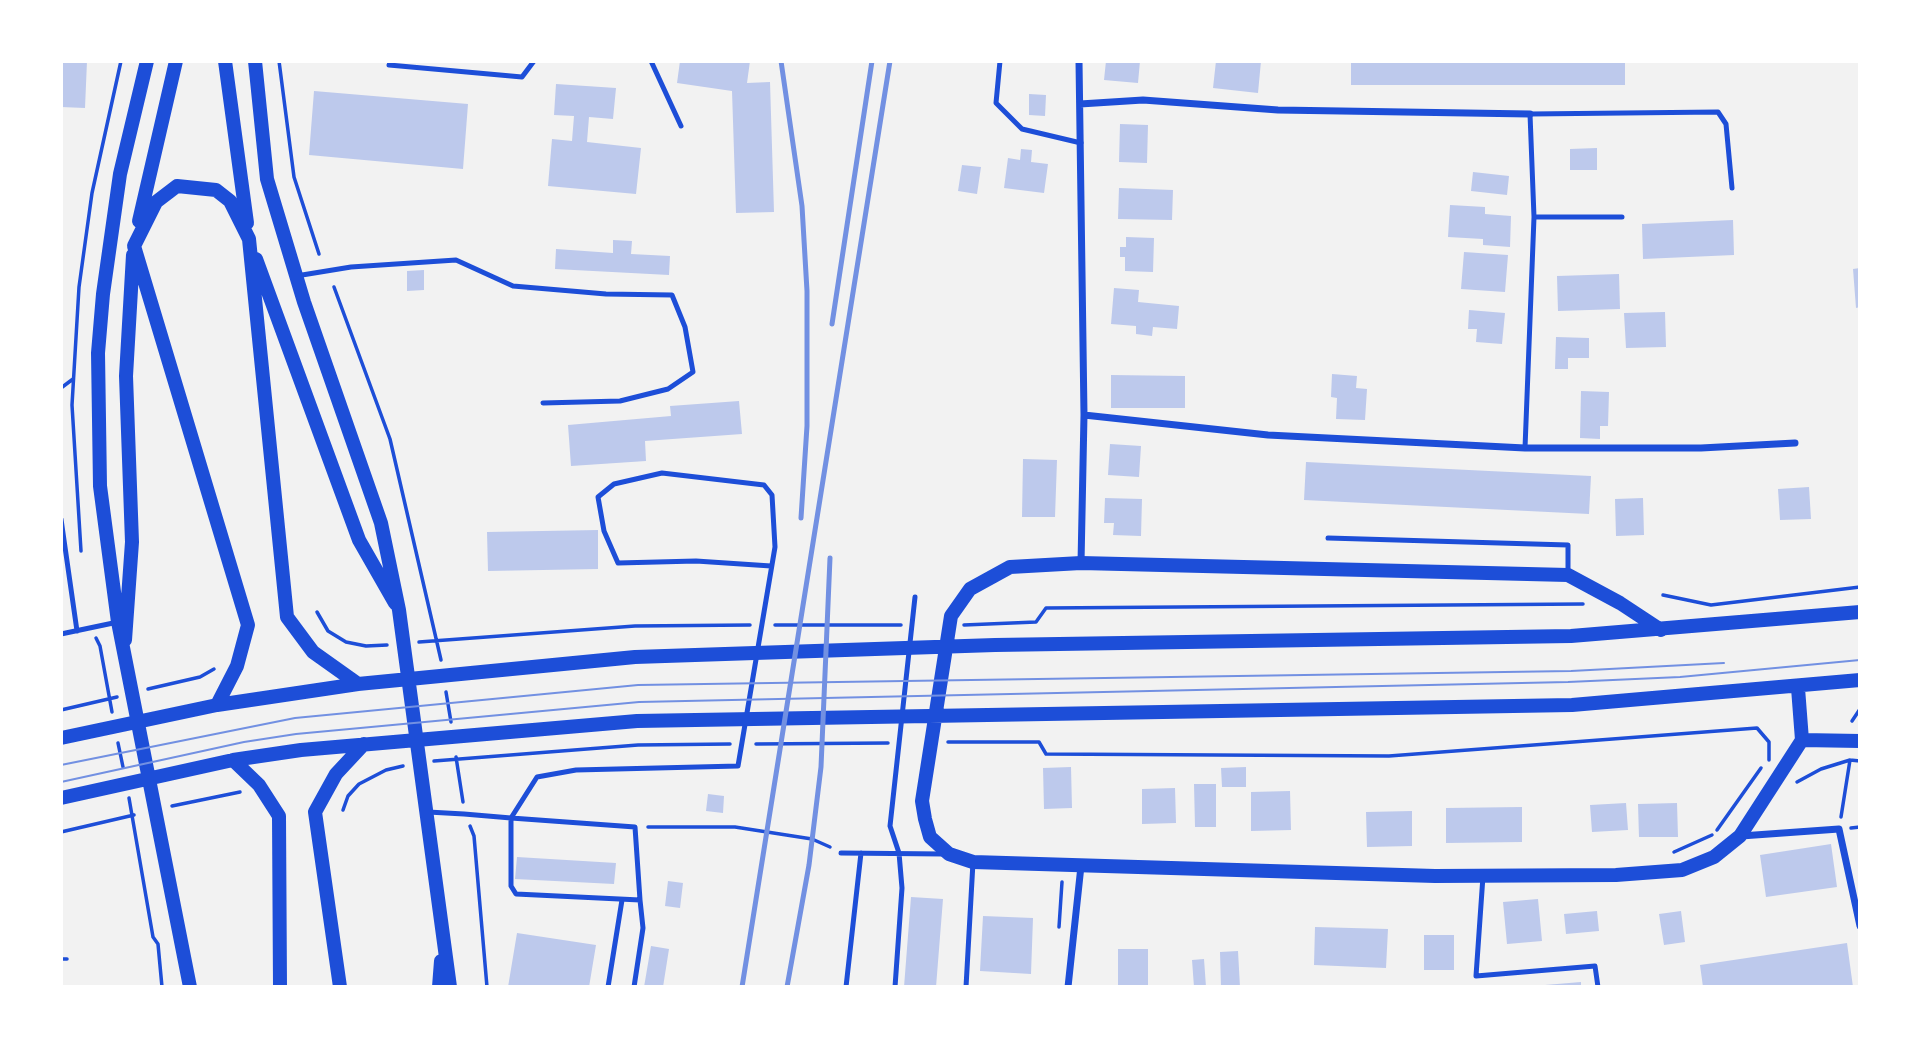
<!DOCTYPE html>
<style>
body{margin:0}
#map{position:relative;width:1921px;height:1048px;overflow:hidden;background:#f2f2f2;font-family:"Fira Sans",sans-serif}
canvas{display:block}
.frame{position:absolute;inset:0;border:63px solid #fff;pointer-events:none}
</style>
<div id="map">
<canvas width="1921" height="1048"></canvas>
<div class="frame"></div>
</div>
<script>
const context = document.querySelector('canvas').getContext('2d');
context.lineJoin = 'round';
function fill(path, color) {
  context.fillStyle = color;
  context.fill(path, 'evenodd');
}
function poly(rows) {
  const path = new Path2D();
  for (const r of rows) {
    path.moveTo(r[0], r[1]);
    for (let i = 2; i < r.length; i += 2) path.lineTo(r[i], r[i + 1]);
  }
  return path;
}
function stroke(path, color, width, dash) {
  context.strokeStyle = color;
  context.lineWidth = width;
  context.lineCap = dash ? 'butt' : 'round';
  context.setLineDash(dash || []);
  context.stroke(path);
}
fill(poly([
 [61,61,87,61,85,108,61,107],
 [680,61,750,61,747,83,770,82,774,212,736,213,732,91,677,83],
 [1106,61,1140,61,1138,83,1104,80],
 [1216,61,1261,61,1258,93,1213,88],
 [1351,61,1625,61,1625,85,1351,85],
 [556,84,616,88,613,119,589,117,587,142,641,148,636,194,548,186,552,139,572,141,574,116,554,115],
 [314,91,468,104,463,169,309,155],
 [1029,94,1046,95,1045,116,1029,115],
 [1120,124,1148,125,1147,163,1119,162],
 [1597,148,1597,170,1570,170,1570,149],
 [1021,149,1032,150,1031,162,1048,164,1044,193,1004,188,1008,158,1020,160],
 [962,165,981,167,977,194,958,191],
 [1473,172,1509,176,1507,195,1471,191],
 [1119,188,1173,190,1172,220,1118,219],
 [1450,205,1485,207,1485,214,1511,216,1510,247,1483,245,1483,239,1448,237],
 [1733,220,1734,255,1643,259,1642,224],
 [1126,237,1154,238,1153,272,1125,271,1125,257,1120,257,1120,247,1126,247],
 [613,240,632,241,631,254,670,256,669,275,555,269,556,249,613,253],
 [1464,252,1508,255,1505,292,1461,289],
 [1860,268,1860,307,1856,308,1853,269],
 [424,270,424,290,407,291,407,271],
 [1619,274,1620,309,1558,311,1557,276],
 [1114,288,1139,290,1138,302,1179,306,1177,329,1153,327,1152,336,1136,334,1136,326,1111,324],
 [1469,310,1505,313,1502,344,1476,342,1477,329,1468,329],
 [1665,312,1666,347,1626,348,1624,313],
 [1556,337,1589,338,1589,358,1568,358,1568,369,1555,369],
 [1332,374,1357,376,1356,388,1367,389,1365,420,1336,419,1337,398,1331,397],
 [1111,375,1185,376,1185,408,1111,408],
 [1581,391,1609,392,1608,426,1600,426,1600,439,1580,438],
 [739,401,742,434,645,441,646,461,571,466,568,425,671,416,670,406],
 [1110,444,1141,446,1139,477,1108,475],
 [1023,459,1057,460,1055,517,1022,517],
 [1306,462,1591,476,1589,514,1304,500],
 [1809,487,1811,519,1780,520,1778,489],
 [1105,498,1142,499,1141,536,1113,535,1114,523,1104,523],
 [1643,498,1644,535,1616,536,1615,499],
 [598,530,598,569,488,571,487,532],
 [1071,767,1072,808,1044,809,1043,768],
 [1246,767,1246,787,1222,787,1221,768],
 [1194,784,1216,784,1216,827,1195,827],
 [1175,788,1176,823,1142,824,1142,789],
 [1290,791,1291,830,1251,831,1251,792],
 [708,794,724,796,723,813,706,811],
 [1626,803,1628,830,1592,832,1590,805],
 [1677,803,1678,837,1639,837,1638,804],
 [1522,807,1522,842,1446,843,1446,808],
 [1412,811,1412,846,1367,847,1366,812],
 [1831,844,1837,887,1766,897,1760,855],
 [517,857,616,863,614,884,515,879],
 [668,881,683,883,680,908,665,906],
 [911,897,943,899,936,987,904,987],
 [1538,899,1542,941,1507,944,1503,902],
 [1597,911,1599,931,1566,934,1564,914],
 [1681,911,1685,942,1664,945,1659,914],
 [983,916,1033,918,1031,974,980,971],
 [1315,927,1388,929,1386,968,1314,965],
 [517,933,596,945,589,987,508,987],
 [1424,935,1454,935,1454,970,1424,970],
 [1847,943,1853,987,1703,987,1700,965],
 [651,946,669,949,663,987,644,987],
 [1118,949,1148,949,1148,987,1118,987],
 [1238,951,1240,987,1221,987,1220,952],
 [1204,959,1206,987,1194,987,1192,960],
 [1581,982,1581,987,1545,987,1545,985]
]), '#bdc9ec');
stroke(poly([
 [279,61,294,177,319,254],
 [334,287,390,439,441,660],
 [61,388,73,379],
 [81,551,72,405,79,287,92,193,121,61],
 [1663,595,1711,605,1860,587],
 [317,612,328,631,346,642,366,646,387,645],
 [775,625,901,625],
 [964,625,1036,622,1046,608,1583,604],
 [96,638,100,646,112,712],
 [419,642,635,626,750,625],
 [148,689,200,677,214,669],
 [446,692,451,722],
 [61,710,117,697],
 [1852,721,1860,709],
 [948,742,1039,742,1046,754,1389,756,1757,728,1769,742,1769,760],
 [118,743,123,767],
 [756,744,888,743],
 [456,757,463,802],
 [434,761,638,745,730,744],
 [1797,782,1821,769,1850,760,1860,761],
 [129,798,153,937,158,944,162,987],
 [172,806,240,792],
 [343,810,348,796,359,784,386,770,403,766],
 [1841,817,1850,760],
 [470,826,474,836,487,987],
 [648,827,735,827,812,839,830,847],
 [1851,828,1860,827],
 [1717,830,1761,768],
 [61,832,134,815],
 [1674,852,1712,835],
 [1059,927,1062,882],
 [61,959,67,959]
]), '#1d4ed8', 3.5);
stroke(poly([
 [651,61,681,126],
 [1000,61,996,103,1022,129,1081,143],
 [389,65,522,77,534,61],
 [1534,217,1622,217],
 [296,276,351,267,456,260,513,286,606,294,672,295,685,327,693,372,668,389,620,401,543,403],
 [1525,448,1534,217,1530,114,1718,112,1726,124,1732,188],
 [61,519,77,631],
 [1328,538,1568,545,1568,575],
 [61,634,118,622],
 [428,812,464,814,511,818,635,827,640,900,516,894,511,886,511,818,537,777,576,770,738,766,775,547,772,495,764,485,662,473,614,484,598,497,604,531,618,563,696,561,771,566],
 [841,853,943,854],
 [1483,876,1476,976,1595,966,1598,987],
 [608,987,622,900],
 [634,987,643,928,640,900],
 [846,987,861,853],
 [895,987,902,888,899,853,890,826,915,597],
 [966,987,973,862]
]), '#1d4ed8', 5);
stroke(poly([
 [1079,61,1084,415,1081,563],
 [1080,104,1143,100,1278,110,1530,114],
 [1084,415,1268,435,1525,448,1701,448,1795,443],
 [1741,836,1839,829,1860,926],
 [1068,987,1081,866]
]), '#1d4ed8', 7);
stroke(poly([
 [147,61,120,174,103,294,98,353,100,486,118,622,190,987],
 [225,61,247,223],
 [255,61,267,179,304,302,381,523,399,610,450,987],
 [139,221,176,61],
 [256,259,359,540,395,603],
 [1661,630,1620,603,1568,575,1081,563,1010,567,970,589,951,616,922,801,925,819,930,837,949,854,973,862,1435,876,1616,875,1682,870,1714,857,1740,836,1802,740],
 [125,640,132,542,126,376,133,255],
 [1798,688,1802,740],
 [217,705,237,666,248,625,134,246,156,202,177,186,216,190,230,201,249,239,287,617,313,652,358,684],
 [61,738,217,705,358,684,635,657,995,645,1571,636,1860,612],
 [1802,740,1860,741],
 [233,760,259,785,279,816,280,987],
 [61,798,233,760,301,750,637,721,1572,705,1860,680],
 [340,987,315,812,336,774,364,744],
 [439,987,441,961]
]), '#1d4ed8', 14);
stroke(poly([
 [61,765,295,718,638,685,1571,671,1724,663],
 [61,782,244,742,296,734,639,702,1568,682,1680,677,1860,660]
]), '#7290e2', 2);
stroke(poly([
 [781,61,802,206,807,291,807,426,801,518],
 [832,324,872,61],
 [742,987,890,61],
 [787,987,809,865,821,767,830,558]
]), '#7290e2', 5);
</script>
